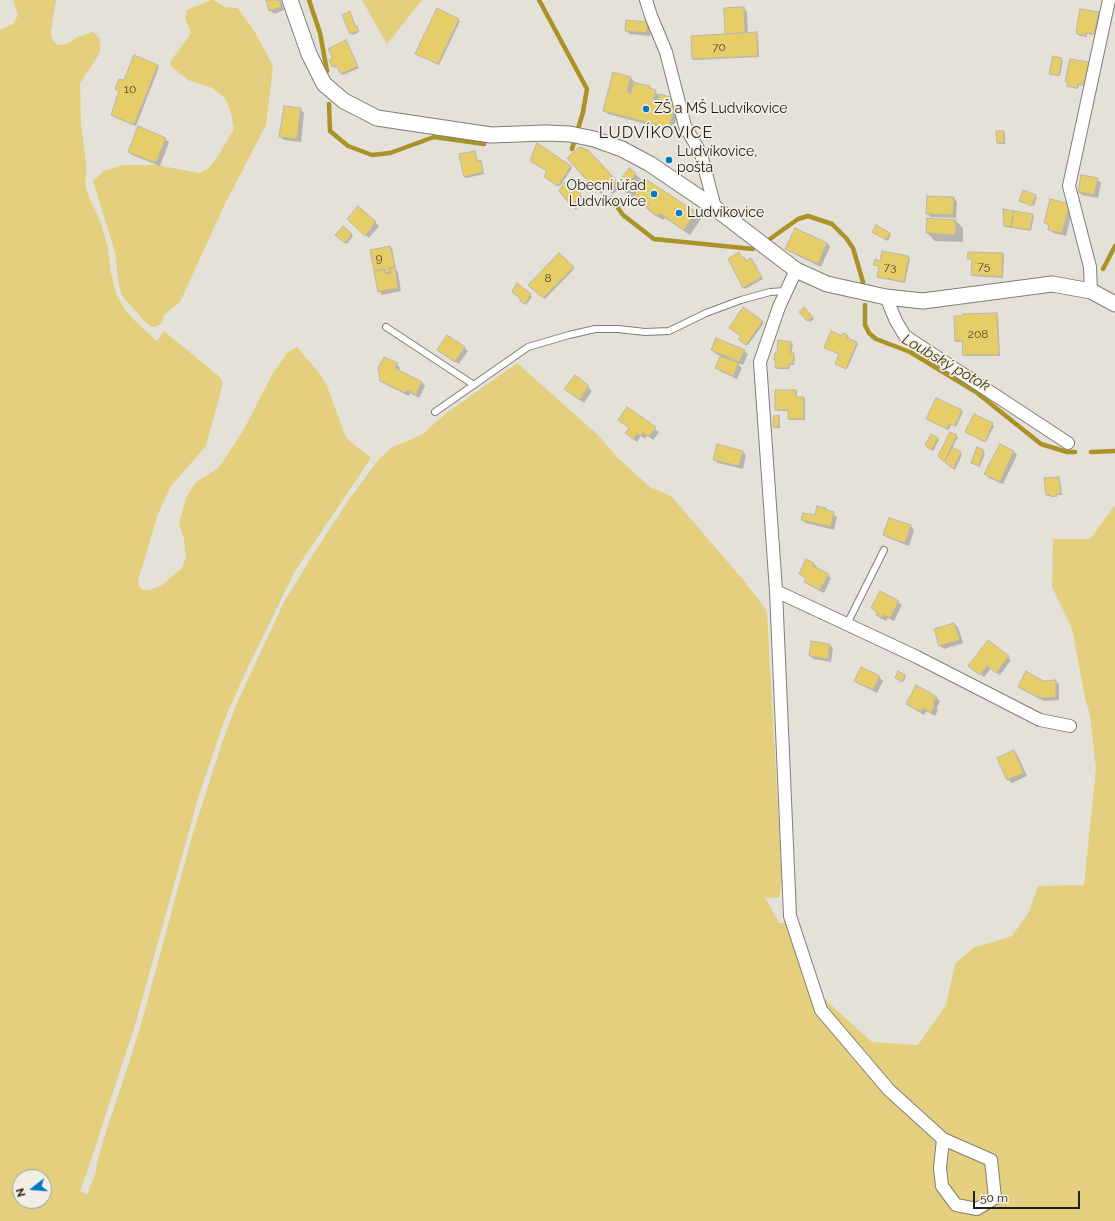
<!DOCTYPE html>
<meta charset="utf-8">
<style>
body{margin:0}
#map{position:relative;width:1115px;height:1221px;overflow:hidden;background:#e4e1d8;font-family:Raleway,sans-serif}
canvas{display:block}
.north{position:absolute;left:12px;top:1169px;width:40px;height:40px;box-sizing:border-box;background:#f1efe5;border:1px solid #9e9c95;border-radius:50%;rotate:253deg;font-size:11px;font-weight:700;line-height:16px;text-align:center;color:#21201d}
.north::after{content:'';display:block;margin:auto;width:14px;height:18px;background:#007ac3;clip-path:polygon(50% 0,100% 100%,50% 72%,0 100%)}
.scale{position:absolute;left:973px;top:1191px;width:107px;height:18px;box-sizing:border-box;border:2px solid #21201d;border-top:0;padding-left:5px;font-size:12px;line-height:14px;white-space:nowrap;color:#21201d;-webkit-text-stroke:3px #f1efe5;paint-order:stroke}
</style>
<div id="map">
<canvas width="1115" height="1221"></canvas>
<div class="north">N</div>
<div class="scale">50 m</div>
</div>
<script>
const context = document.querySelector('canvas').getContext('2d');
context.lineJoin = 'round';
function fill(path, color) {
  context.fillStyle = color;
  context.fill(path, 'evenodd');
}
function poly(rows) {
  const path = new Path2D();
  for (const r of rows) {
    path.moveTo(r[0], r[1]);
    for (let i = 2; i < r.length; i += 2) path.lineTo(r[i], r[i + 1]);
  }
  return path;
}
function stroke(path, color, width, dash) {
  context.strokeStyle = color;
  context.lineWidth = width;
  context.lineCap = dash ? 'butt' : 'round';
  context.setLineDash(dash || []);
  context.stroke(path);
}
function drawText(font, color, halo, rows, align = 'center') {
  context.font = font + ' Raleway,sans-serif';
  context.lineWidth = 3.5;
  context.setLineDash([]);
  context.textBaseline = 'middle';
  context.strokeStyle = halo;
  context.fillStyle = color;
  for (const [text, x, y, turn = 0] of rows) {
    context.save();
    context.translate(x, y);
    context.rotate((+turn || 0) * Math.PI / 180);
    context.textAlign = isNaN(turn) ? turn : align;
    if (halo) context.strokeText(text, 0, 0);
    context.fillText(text, 0, 0);
    context.restore();
  }
}
fill(poly([
 [13,0,56,0,51,31,52,39,57,45,67,44,78,37,93,32,100,39,100,50,98,56,80,83,81,123,87,170,85,184,89,197,101,223,108,248,111,273,117,296,124,308,133,319,157,341,164,331,221,378,223,383,206,446,171,486,158,514,138,581,140,588,143,590,150,590,162,585,182,568,186,556,184,539,179,523,186,498,196,482,217,469,222,463,244,429,273,373,287,353,297,347,320,374,327,386,346,438,371,458,295,571,249,665,226,716,199,795,135,1025,89,1166,80,1191,87,1195,96,1172,97,1164,103,1141,128,1066,142,1021,192,836,223,740,236,705,284,602,314,553,350,498,379,459,391,448,423,434,445,414,517,363,598,435,618,458,650,487,671,496,745,582,767,611,782,882,779,897,772,898,765,897,779,923,798,923,822,997,872,1042,918,1045,946,1005,955,964,973,948,1012,936,1029,912,1038,886,1084,885,1096,768,1090,715,1085,698,1072,629,1052,587,1053,539,1090,539,1115,505,1115,1221,0,1221,0,30,13,24,18,15],
 [20,1177,44,1177,44,1201,20,1201],
 [211,0,214,0,225,7,238,8,255,32,273,66,266,125,225,204,180,302,164,315,162,323,156,327,152,327,147,324,123,297,119,286,115,252,93,181,104,171,123,165,157,165,199,173,209,168,218,156,234,129,231,113,225,98,212,88,188,80,171,66,170,62,191,33,185,18,187,10],
 [362,0,422,0,387,44]
]), '#e3cf7e');
fill(poly([
 [267,0,281,0,284,10,274,14,270,10],
 [744,8,747,12,748,34,757,33,758,35,759,57,694,60,693,59,726,35],
 [350,12,356,27,359,32,353,35,343,16],
 [1098,13,1100,14,1095,35,1087,34,1087,37,1080,36,1078,34],
 [458,20,460,21,439,65,416,54],
 [647,23,651,27,650,36,630,34,626,31],
 [346,41,359,68,343,75,338,66,335,68,333,66,334,59],
 [1054,57,1063,61,1060,76,1050,73],
 [1088,63,1090,64,1086,86,1079,85,1078,89,1070,87,1067,82],
 [157,66,159,67,136,126,114,117,112,115,120,91,116,89,125,82],
 [630,77,634,81,634,83,649,87,659,95,677,100,680,103,673,131,608,114,604,110],
 [300,109,304,113,301,142,284,140,280,137],
 [1003,132,1005,134,1005,144,999,144,998,142],
 [165,139,169,142,160,166,132,155,129,152],
 [538,145,572,168,560,186,547,178,548,172],
 [475,152,478,162,481,161,482,163,484,174,466,178,465,177],
 [594,157,619,184,635,174,643,181,644,180,695,213,701,219,690,235,665,218,663,220,653,214,647,208,649,206,635,194,633,198,620,188,613,194,607,188,601,194,569,158],
 [1097,179,1101,183,1098,198,1082,195,1079,192],
 [560,190,580,195,584,198,576,210],
 [1035,196,1037,197,1034,206,1020,201],
 [954,198,957,202,956,218,931,217,927,214],
 [1051,201,1073,208,1066,236,1053,233,1049,229,1050,227,1045,223],
 [358,208,379,226,369,238,352,223],
 [1032,215,1034,216,1031,231,1006,227,1005,225],
 [956,221,963,228,963,242,935,241,927,233],
 [876,226,891,235,888,241,873,232],
 [343,227,353,236,347,244,337,235],
 [827,243,830,247,821,267,790,252,787,248],
 [390,247,392,248,396,270,398,272,401,291,382,295,379,291],
 [1003,254,1004,255,1003,278,973,276,972,275,972,260,968,258],
 [559,255,574,269,545,299,530,285],
 [908,257,910,259,905,283,880,278,878,277,880,267,875,265,881,262],
 [729,259,742,259,746,262,752,261,763,279,745,289],
 [517,285,532,297,526,305,522,302],
 [804,309,814,319,810,322,801,312],
 [997,314,998,315,1000,356,965,356,963,355,964,342,957,342,956,341],
 [762,322,764,323,748,345,741,340,742,336],
 [848,336,849,338,849,339,858,344,847,369,837,364,840,355,825,348,843,337],
 [791,343,793,344,791,354,795,356,794,365,790,365,789,369,778,369,777,367],
 [464,348,468,351,459,364,442,353],
 [712,350,744,351,748,354,743,365,736,362,742,368,737,379,720,371,717,368,721,356,716,354],
 [397,364,400,368,399,371,422,382,425,386,419,398,410,393,409,396,385,384,381,380],
 [583,383,592,391,584,403,569,392],
 [796,391,797,393,797,398,803,398,805,399,805,420,790,420,789,419,789,411,778,411,776,409],
 [937,399,963,412,956,427,951,424,949,430,929,420],
 [627,408,659,432,653,440,647,435,645,439,641,436,637,442,630,437],
 [778,416,780,418,780,428,776,428,774,427],
 [992,424,994,426,986,442,968,433],
 [956,436,958,437,952,448,962,455,955,470,939,456],
 [937,439,939,440,933,451,926,445],
 [718,445,743,452,746,455,743,469,718,463,714,460],
 [1000,445,1014,452,1017,455,1003,484,989,478,986,474],
 [983,451,985,453,980,467,973,464],
 [1059,478,1060,480,1062,495,1057,495,1057,497,1048,496,1047,495],
 [826,509,837,517,834,530,806,523,802,520,816,517],
 [890,519,911,526,914,530,909,546,888,538,884,535],
 [814,564,817,567,816,569,828,575,831,578,824,593,809,585,805,582,807,579,800,574],
 [898,602,902,605,894,621,888,618,886,621,880,618,877,614,878,613,872,608],
 [954,624,958,627,963,643,944,649,940,646],
 [830,645,833,648,831,662,813,659,810,655],
 [1008,657,1011,660,1000,675,991,668,984,677,973,669],
 [905,676,906,677,903,682,896,678],
 [879,677,883,681,877,693,859,684,855,681],
 [1055,681,1059,684,1059,700,1044,701,1023,690,1019,687,1043,682],
 [916,686,937,698,940,701,937,708,938,710,935,716,926,711,924,715,911,707,907,704],
 [1014,751,1017,754,1027,776,1012,783,1008,780,998,758]
]), '#0003');
stroke(poly([
 [309,0,320,33,327,71],
 [539,0,587,89,583,112,572,149],
 [329,104,330,131,348,146,372,155,390,153,434,137,484,144],
 [611,198,623,215,654,239,753,249],
 [770,239,798,219,808,216,832,224,846,238,853,248,863,282],
 [1103,269,1115,246],
 [865,305,865,325,869,333,876,339,910,352,976,392,1041,444,1067,452,1075,452],
 [1091,452,1115,451]
]), '#ab9226', 4.5);
const building = poly([
 [266,0,279,0,281,7,269,11,266,0],
 [744,7,745,33,725,34,724,8,744,7],
 [437,8,459,19,438,64,415,54,437,8],
 [1080,9,1099,12,1094,34,1086,33,1085,36,1077,34,1077,31,1076,31,1080,9],
 [350,11,355,26,357,26,359,31,350,34,342,15,350,11],
 [626,20,648,22,647,33,625,31,626,20],
 [757,32,758,56,692,59,691,36,757,32],
 [346,40,358,66,341,74,336,65,332,67,329,60,333,58,328,49,346,40],
 [134,55,158,65,134,125,111,115,119,91,115,89,119,79,124,80,134,55],
 [1053,56,1062,58,1059,76,1049,74,1053,56],
 [1070,59,1089,62,1084,85,1078,84,1077,88,1067,86,1068,82,1065,82,1070,59],
 [613,72,631,77,627,92,631,93,633,82,650,86,649,88,656,90,653,99,658,100,660,94,677,99,669,128,603,111,613,72],
 [284,106,301,108,297,139,279,137,284,106],
 [138,126,166,138,156,163,128,152,138,126],
 [996,131,1004,131,1004,143,997,143,996,131],
 [537,143,571,166,558,186,544,177,547,171,530,161,537,143],
 [579,147,588,150,617,181,607,190,602,182,595,189,567,158,579,147],
 [475,151,477,161,481,160,483,172,464,177,459,154,475,151],
 [629,168,636,173,625,191,616,186,629,168],
 [1081,175,1098,178,1094,195,1078,192,1081,175],
 [644,178,696,212,684,230,659,213,657,216,646,208,649,204,634,195,644,178],
 [564,183,581,194,572,207,559,191,564,183],
 [1023,190,1036,195,1032,206,1019,201,1023,190],
 [927,196,954,197,953,215,926,214,927,196],
 [1050,199,1070,204,1062,233,1048,230,1049,224,1044,223,1050,199],
 [358,206,376,222,365,236,347,219,358,206],
 [1003,209,1014,211,1011,227,1004,226,1003,209],
 [1014,211,1033,214,1030,230,1011,227,1014,211],
 [927,218,956,220,955,235,926,233,927,218],
 [876,225,890,233,886,240,872,232,876,225],
 [343,226,352,234,345,243,335,235,343,226],
 [795,228,827,243,818,264,785,249,795,228],
 [390,246,395,267,389,268,390,272,385,273,385,269,374,271,370,250,390,246],
 [882,251,909,256,904,282,877,277,879,266,873,265,875,259,880,261,882,251],
 [739,252,742,258,744,257,746,261,751,258,762,277,743,288,728,259,739,252],
 [968,252,1003,253,1002,277,971,275,972,259,967,259,968,252],
 [559,253,574,267,543,298,528,285,559,253],
 [395,267,398,288,378,292,374,271,385,269,386,274,391,273,390,269,395,267],
 [517,283,531,294,525,304,520,301,520,298,512,292,517,283],
 [743,307,763,321,746,345,738,339,741,336,729,328,743,307],
 [804,307,813,317,807,321,799,312,804,307],
 [997,313,999,355,962,355,963,341,955,341,954,316,962,316,962,314,997,313],
 [831,331,842,336,843,333,848,335,847,338,857,342,846,369,835,364,839,354,824,348,831,331],
 [447,335,465,347,455,362,437,350,447,335],
 [716,338,745,350,739,362,711,350,716,338],
 [778,340,792,342,790,353,794,353,793,364,789,364,788,368,775,368,776,361,774,360,775,353,777,353,778,340],
 [720,356,739,363,733,376,715,368,720,356],
 [384,357,398,363,395,368,422,382,416,395,407,390,405,393,380,381,378,368,384,357],
 [575,375,589,386,580,400,564,389,575,375],
 [775,390,796,390,796,397,804,397,804,419,788,419,788,410,775,410,775,390],
 [936,398,962,410,955,426,950,424,947,429,926,419,936,398],
 [627,407,656,427,649,437,643,433,641,436,637,434,633,439,625,433,629,428,618,420,627,407],
 [974,414,993,423,985,442,965,432,974,414],
 [779,415,779,427,773,427,773,416,779,415],
 [950,432,957,435,944,462,938,456,950,432],
 [931,434,938,438,931,450,925,445,931,434],
 [717,444,743,451,739,466,713,460,717,444],
 [1000,444,1014,451,1000,482,984,474,1000,444],
 [952,447,961,452,953,469,945,462,952,447],
 [977,447,984,450,979,466,971,463,977,447],
 [1059,477,1061,494,1056,494,1056,496,1051,497,1051,495,1046,495,1044,478,1059,477],
 [817,506,826,508,826,510,834,512,831,527,801,520,803,513,815,515,817,506],
 [889,518,911,525,905,543,883,535,889,518],
 [806,559,814,563,813,566,829,574,820,590,804,582,806,578,799,574,806,559],
 [880,591,899,601,890,618,884,615,882,618,876,615,877,612,871,608,880,591],
 [954,623,960,640,939,646,934,629,954,623],
 [988,640,1009,656,996,673,987,666,980,675,968,666,988,640],
 [811,641,830,644,828,659,809,656,811,641],
 [861,667,880,676,873,690,854,681,861,667],
 [898,671,905,675,902,682,895,678,898,671],
 [1026,671,1043,681,1056,680,1056,697,1040,698,1018,687,1026,671],
 [916,685,937,697,933,704,935,705,931,713,923,708,921,712,906,704,916,685],
 [1014,750,1024,773,1007,780,997,758,1014,750]
]);
fill(building, '#e6cd68');
stroke(building, '#b9b7ae', 1);
const service = poly([
 [386,327,474,385],
 [435,412,528,347,569,335,595,329,618,329,645,332,669,331,706,313,741,300,770,292,786,291],
 [847,624,884,550]
]);
const minor = poly([
 [646,0,651,16,666,52,685,126,701,154,715,208],
 [796,270,779,307,760,362,776,591,790,916,821,1010,889,1090,943,1139,991,1160,995,1198,977,1209,956,1205,942,1186,940,1168,943,1139],
 [1091,291,1090,267,1069,186,1109,0],
 [886,297,896,321,905,336,1068,443],
 [776,591,917,657,1040,720,1070,726]
]);
const tertiary = poly([
 [290,0,309,54,324,84,344,101,377,118,491,135,545,133,570,134,594,139,622,149,650,164,715,208,796,270,827,284,886,297,923,301,1052,284,1091,291,1115,304]
]);
stroke(service, '#807e76', 8);
stroke(minor, '#807e76', 14);
stroke(tertiary, '#807e76', 17);
stroke(service, '#fff', 6);
stroke(minor, '#fff', 12);
stroke(tertiary, '#fff', 15);
for (const [x, y, r, color] of [
 [646,109,4,"#007ac3"],
 [669,160,4,"#007ac3"],
 [654,194,4,"#007ac3"],
 [679,213,4,"#007ac3"]
]) {
  const dot = new Path2D();
  dot.arc(x, y, r, 0, 2 * Math.PI);
  context.fillStyle = color;
  context.fill(dot);
  stroke(dot, '#f1efe5', 1.5);
}
drawText('12px', '#524b30', null, [
 ["70",719,47],
 ["10",130,89],
 ["9",379,258],
 ["75",984,266],
 ["73",890,267],
 ["8",548,278],
 ["208",978,334]
]);
drawText('14px', '#21201d', '#f1efe5', [
 ["ZŠ a MŠ Ludvíkovice",654,109],
 ["Ludvíkovice,",677,152],
 ["pošta",677,168],
 ["Obecní úřad",646,186,"right"],
 ["Ludvíkovice",646,202,"right"],
 ["Ludvíkovice",687,213]
], 'left');
drawText('italic 15px', '#3d3306', '#f1efe5', [
 ["Loubský potok",946,363,30]
]);
context.letterSpacing = '1px';
drawText('16px', '#21201d', '#f1efe5', [
 ["LUDVÍKOVICE",656,133]
]);
context.letterSpacing = '0px';
</script>
